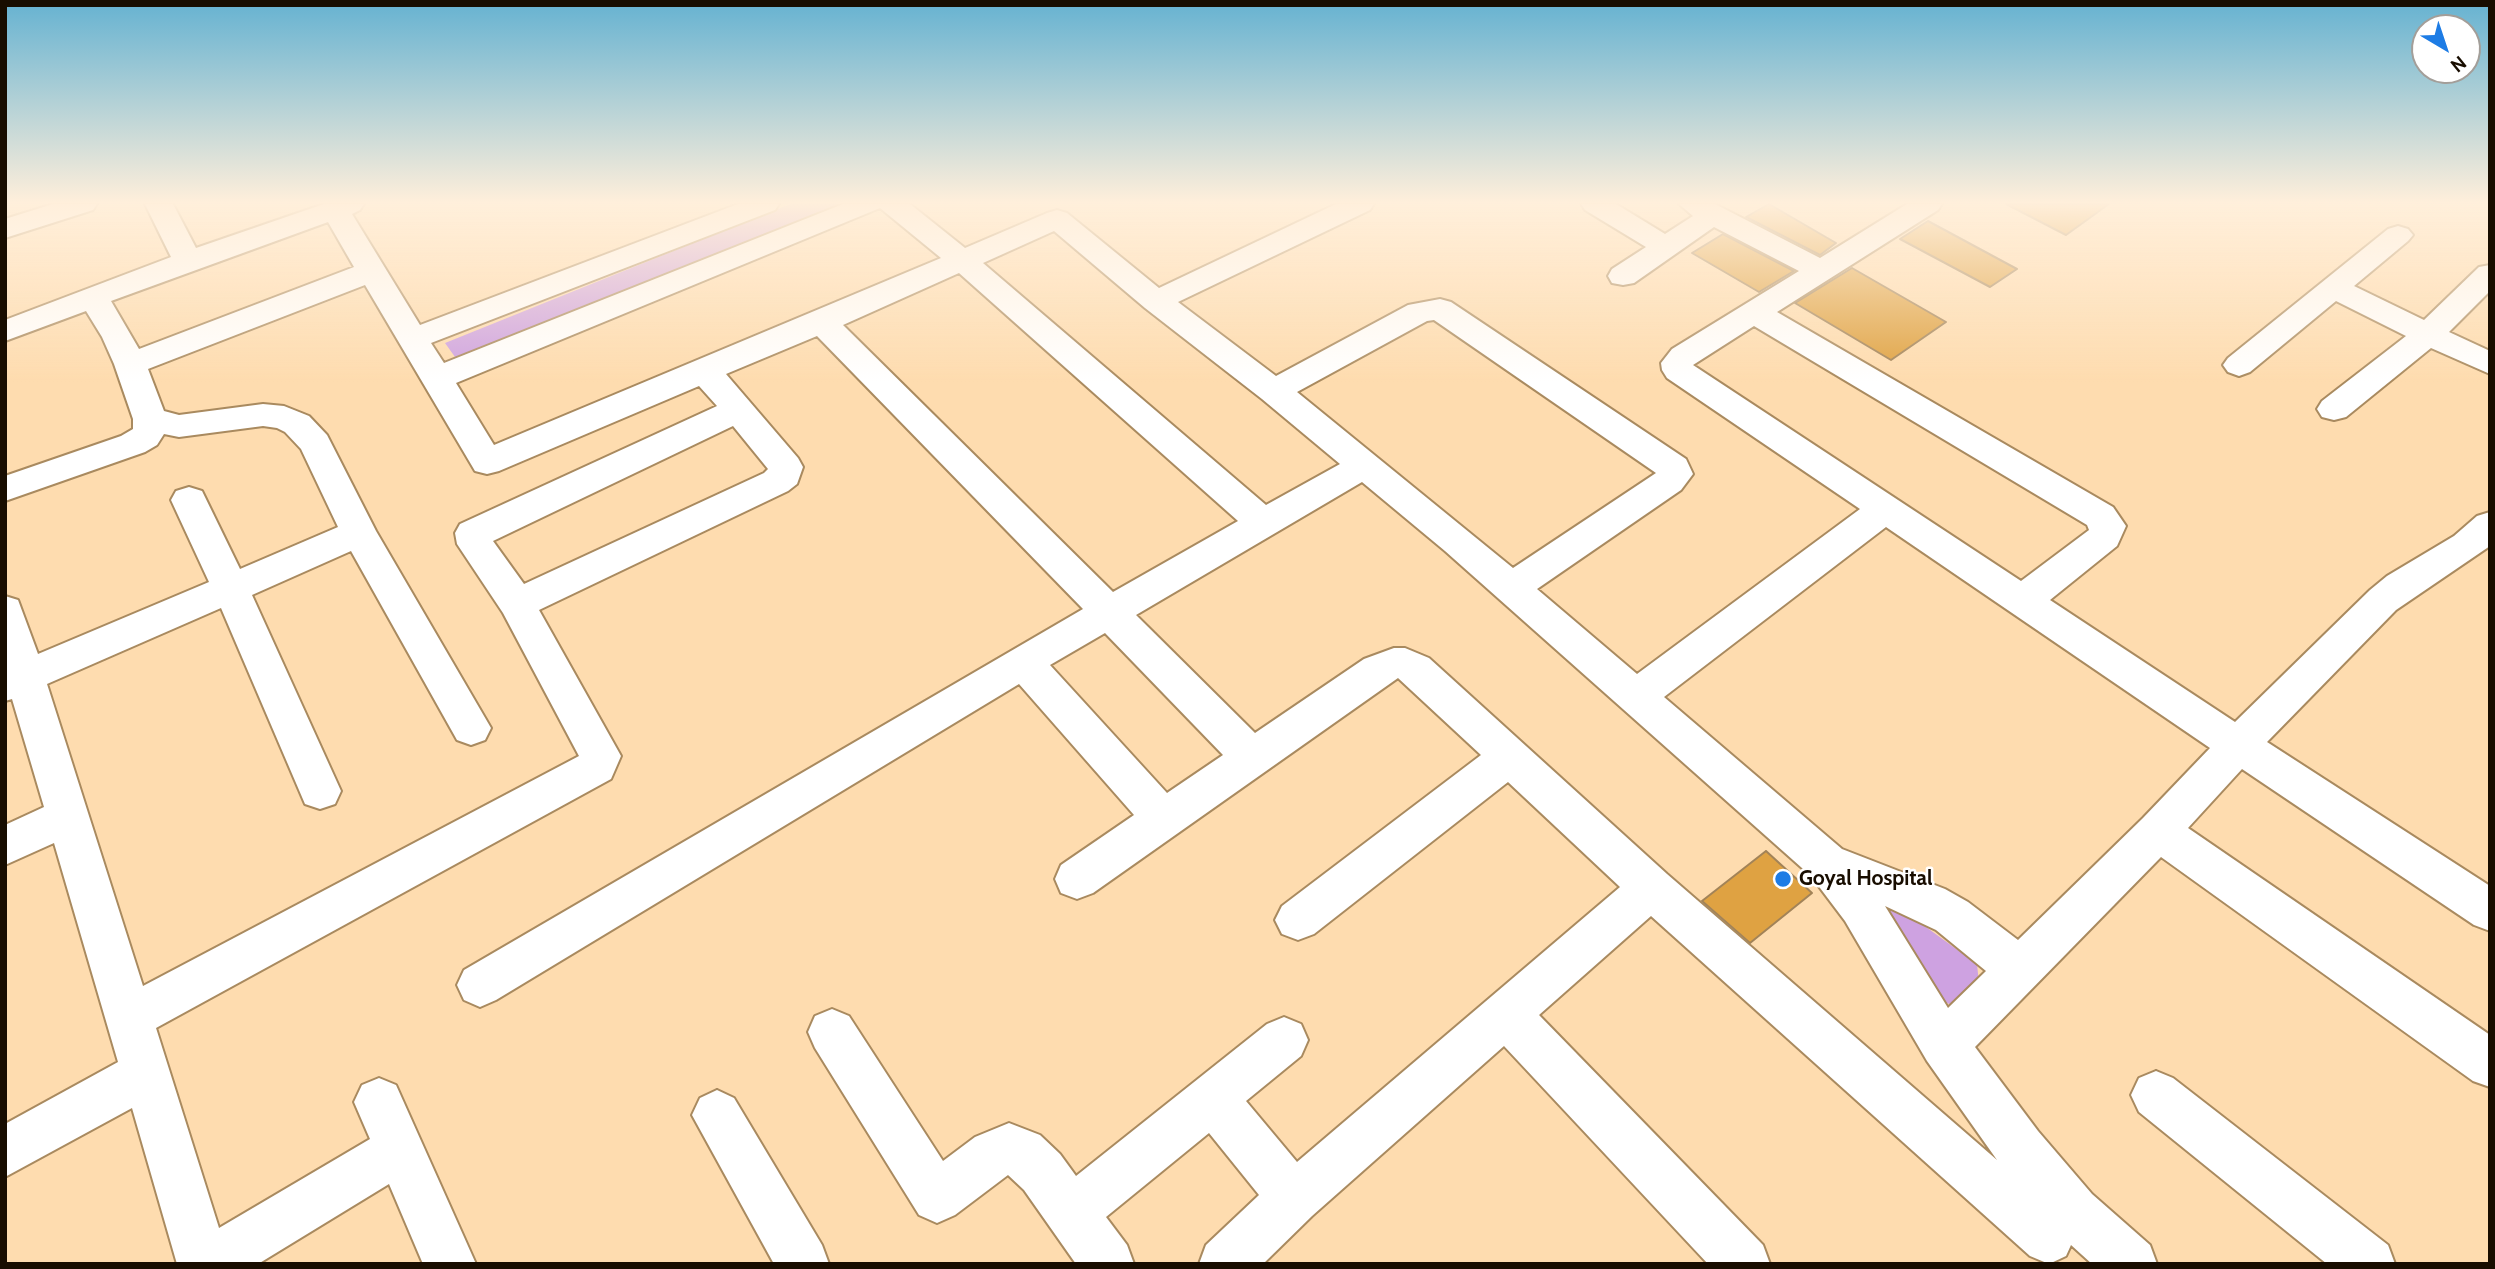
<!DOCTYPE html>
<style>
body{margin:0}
#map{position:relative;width:2495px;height:1269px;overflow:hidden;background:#fedcaf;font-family:Cabin,sans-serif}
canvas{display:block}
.frame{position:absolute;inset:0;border:7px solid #180d00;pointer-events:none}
.north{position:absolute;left:2411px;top:14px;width:70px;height:70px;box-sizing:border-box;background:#fff;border:2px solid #a39e99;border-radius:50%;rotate:141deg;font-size:19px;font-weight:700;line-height:28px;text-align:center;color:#180d00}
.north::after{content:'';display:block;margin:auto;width:24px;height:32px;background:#1d7ce5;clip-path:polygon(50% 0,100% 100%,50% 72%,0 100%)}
</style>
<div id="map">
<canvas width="2495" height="1269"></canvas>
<div class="frame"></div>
<div class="north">N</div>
</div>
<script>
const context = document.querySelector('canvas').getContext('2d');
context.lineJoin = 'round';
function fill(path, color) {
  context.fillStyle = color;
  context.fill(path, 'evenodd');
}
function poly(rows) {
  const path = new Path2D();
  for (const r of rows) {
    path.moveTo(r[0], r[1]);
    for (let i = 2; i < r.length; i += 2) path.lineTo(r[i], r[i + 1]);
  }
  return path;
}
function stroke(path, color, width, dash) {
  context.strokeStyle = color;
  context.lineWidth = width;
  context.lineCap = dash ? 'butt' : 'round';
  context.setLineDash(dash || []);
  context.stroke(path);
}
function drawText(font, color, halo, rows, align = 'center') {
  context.font = font + ' Cabin,sans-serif';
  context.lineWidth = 5;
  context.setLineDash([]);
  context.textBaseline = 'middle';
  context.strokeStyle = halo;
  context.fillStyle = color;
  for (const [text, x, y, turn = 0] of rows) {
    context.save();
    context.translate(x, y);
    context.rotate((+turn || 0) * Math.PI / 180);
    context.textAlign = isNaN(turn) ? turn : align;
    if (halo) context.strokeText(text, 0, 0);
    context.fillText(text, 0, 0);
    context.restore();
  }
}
fill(poly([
 [790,204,849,204,460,364,445,343],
 [1897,906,1977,964,1979,983,1952,1005,1934,998,1883,916,1888,907]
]), '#cea2e1');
const building = poly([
 [1769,204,1836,243,1820,255,1746,217,1769,204],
 [2006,204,2109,204,2066,235,2006,204],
 [1928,221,2017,269,1990,287,1900,239,1928,221],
 [1723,234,1794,271,1759,292,1692,253,1723,234],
 [1852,268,1946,322,1891,360,1795,303,1852,268],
 [1766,851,1812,893,1750,943,1702,901,1766,851]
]);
fill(building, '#dfa242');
stroke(building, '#a28358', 2);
const minor = poly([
 [53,204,97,204,93,210,5,238,5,219,53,204],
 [145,204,173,204,196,248,324,204,364,204,360,210,352,214,420,325,738,204,779,204,775,210,431,343,444,363,843,204,910,204,965,248,1047,213,1057,210,1067,213,1159,288,1336,204,1374,204,1370,210,1178,302,1276,376,1408,305,1440,299,1451,302,1686,459,1693,474,1681,490,1537,589,1637,674,1860,509,1667,378,1662,370,1661,363,1672,349,1799,271,1714,227,1634,283,1623,285,1612,283,1608,276,1612,269,1646,247,1585,210,1581,204,1616,204,1665,234,1693,216,1679,204,1715,204,1820,258,1907,204,1942,204,1938,210,1777,312,2113,507,2126,526,2117,546,2050,600,2235,722,2370,590,2387,576,2454,536,2477,516,2490,512,2490,546,2396,610,2267,742,2490,886,2490,931,2474,925,2242,769,2188,828,2490,1035,2490,1087,2473,1081,2161,857,1975,1047,2038,1131,2092,1194,2150,1245,2157,1264,2092,1264,2071,1245,2066,1256,2049,1264,2030,1256,1651,916,1539,1015,1763,1245,1770,1264,1708,1264,1504,1046,1312,1216,1263,1264,1199,1264,1206,1245,1259,1195,1209,1133,1106,1217,1127,1245,1134,1264,1076,1264,1024,1190,1008,1175,955,1215,937,1223,919,1215,815,1048,808,1032,815,1016,832,1009,849,1016,943,1161,975,1137,1009,1123,1040,1135,1060,1154,1076,1176,1267,1024,1284,1017,1301,1024,1308,1040,1301,1056,1246,1101,1297,1162,1620,887,1508,782,1314,934,1298,940,1282,934,1275,920,1282,906,1481,755,1398,678,1093,893,1077,899,1061,893,1055,879,1061,865,1134,815,1019,684,496,1000,480,1007,464,1000,457,985,464,970,1083,609,817,336,726,374,798,458,803,467,797,484,788,491,539,610,621,756,611,779,156,1028,219,1228,370,1139,354,1102,362,1085,379,1078,396,1085,476,1264,423,1264,389,1184,258,1264,177,1264,132,1108,5,1177,5,1124,118,1062,54,843,5,865,5,825,44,807,12,699,5,701,5,596,18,600,38,654,209,582,171,500,176,491,189,487,202,491,240,569,338,527,301,449,285,432,277,428,263,426,179,437,164,434,157,445,145,452,5,501,5,476,121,436,133,429,133,419,114,364,102,337,86,311,5,341,5,320,171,257,145,204],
 [880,208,941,258,494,445,456,383,880,208],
 [328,222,354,267,139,349,111,301,328,222],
 [1054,231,1145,308,1262,399,1340,464,1266,505,983,263,1054,231],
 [959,273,1238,521,1113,592,843,325,959,273],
 [365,285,475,471,487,474,499,471,699,386,717,406,460,524,455,533,457,544,503,613,579,756,143,986,47,684,221,608,305,804,320,809,335,804,341,791,252,595,351,551,457,740,471,745,485,740,491,728,376,531,327,435,309,416,284,406,263,404,179,415,164,411,148,369,365,285],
 [1434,320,1656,473,1513,568,1297,392,1427,321,1434,320],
 [1754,326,2087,525,2089,530,2021,581,1693,365,1754,326],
 [733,426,768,469,764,473,524,584,493,541,733,426],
 [1362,482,1445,551,1811,876,1845,921,1927,1061,1997,1160,1667,874,1429,658,1405,648,1394,648,1364,659,1255,733,1136,615,1362,482],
 [1886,527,2210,748,2143,818,2018,940,1968,902,1945,889,1842,849,1664,697,1886,527],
 [1105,633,1223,755,1167,793,1050,665,1105,633],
 [1885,906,1936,930,1986,971,1948,1008,1885,906],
 [2398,226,2408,229,2413,235,2408,241,2354,286,2424,320,2479,267,2490,265,2490,291,2449,332,2490,351,2490,374,2431,348,2346,417,2334,420,2322,417,2317,409,2322,401,2406,336,2336,301,2250,372,2239,376,2228,372,2223,365,2228,358,2388,229,2398,226],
 [2156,1071,2173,1078,2388,1245,2395,1264,2327,1264,2139,1112,2131,1095,2139,1078,2156,1071],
 [717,1090,734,1098,822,1245,829,1264,774,1264,692,1115,700,1098,717,1090]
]);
stroke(minor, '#a98a5f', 4);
fill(minor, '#fff');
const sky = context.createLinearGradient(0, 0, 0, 382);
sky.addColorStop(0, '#65b2d1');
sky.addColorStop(0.53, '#ffefdb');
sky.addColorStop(1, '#ffefdb00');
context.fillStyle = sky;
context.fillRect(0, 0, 2495, 382);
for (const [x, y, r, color] of [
 [1783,879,9,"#1d7ce5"]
]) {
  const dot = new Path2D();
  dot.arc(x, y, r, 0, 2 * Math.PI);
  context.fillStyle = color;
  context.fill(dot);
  stroke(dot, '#fff', 2.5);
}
drawText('bold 21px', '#180d00', '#fff', [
 ["Goyal Hospital",1799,879]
], 'left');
</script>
